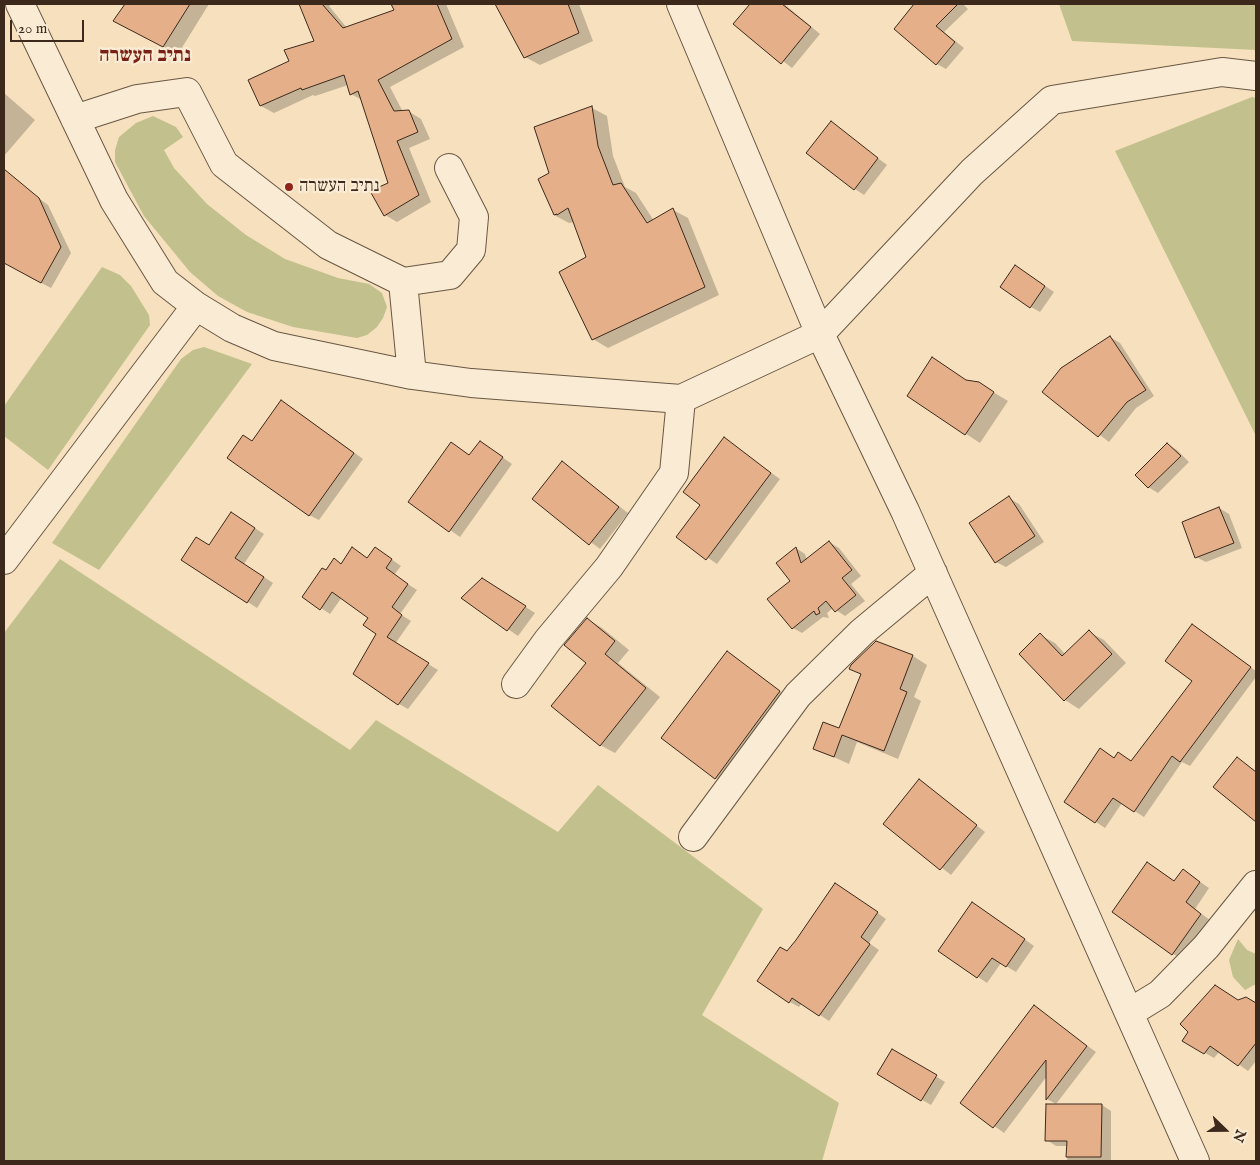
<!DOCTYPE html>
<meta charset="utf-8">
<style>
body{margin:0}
#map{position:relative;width:1260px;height:1165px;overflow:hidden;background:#f6e0bd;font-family:"IM FELL English",serif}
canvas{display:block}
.frame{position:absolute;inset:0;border:5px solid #3c291c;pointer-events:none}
.north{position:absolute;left:1200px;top:1105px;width:50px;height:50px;-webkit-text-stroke:4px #f9ebd4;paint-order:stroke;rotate:112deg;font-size:14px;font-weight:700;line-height:20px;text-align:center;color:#3c291c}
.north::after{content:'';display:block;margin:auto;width:18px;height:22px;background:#3c291c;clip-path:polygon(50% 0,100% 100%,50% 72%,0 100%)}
.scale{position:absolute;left:10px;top:20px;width:74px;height:22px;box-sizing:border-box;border:2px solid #3c291c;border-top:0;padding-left:6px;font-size:15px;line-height:18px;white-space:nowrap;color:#3c291c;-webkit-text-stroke:4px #f9ebd4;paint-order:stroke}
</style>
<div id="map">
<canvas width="1260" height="1165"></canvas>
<div class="frame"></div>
<div class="north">N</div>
<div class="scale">20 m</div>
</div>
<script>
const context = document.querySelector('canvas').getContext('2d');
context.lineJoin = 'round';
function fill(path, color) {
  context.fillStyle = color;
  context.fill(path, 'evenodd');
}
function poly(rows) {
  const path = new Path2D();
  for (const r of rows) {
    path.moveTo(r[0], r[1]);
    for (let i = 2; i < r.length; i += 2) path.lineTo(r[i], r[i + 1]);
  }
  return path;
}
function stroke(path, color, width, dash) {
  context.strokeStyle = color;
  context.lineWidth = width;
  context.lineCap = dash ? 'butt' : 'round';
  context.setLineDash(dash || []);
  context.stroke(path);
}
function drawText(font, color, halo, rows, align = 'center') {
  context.font = font + ' "IM FELL English","Frank Ruhl Libre",serif';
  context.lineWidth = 4.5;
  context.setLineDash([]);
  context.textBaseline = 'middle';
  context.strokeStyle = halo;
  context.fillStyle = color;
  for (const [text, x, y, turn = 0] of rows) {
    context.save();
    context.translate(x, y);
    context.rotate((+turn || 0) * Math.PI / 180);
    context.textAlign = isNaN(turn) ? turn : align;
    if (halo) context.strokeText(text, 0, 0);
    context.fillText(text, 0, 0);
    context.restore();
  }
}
fill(poly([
 [1059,4,1256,4,1256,50,1072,41],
 [1252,97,1256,98,1256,436,1115,151],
 [153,116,176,127,183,137,164,150,174,168,207,204,246,235,285,259,338,278,369,284,382,293,387,307,383,318,377,327,367,335,357,338,293,327,247,312,218,296,190,272,144,216,115,162,115,150,119,137,136,123],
 [102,267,120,275,131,286,149,315,150,325,48,470,4,436,4,406],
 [204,347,252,364,99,570,52,543,181,359,193,350],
 [60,559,350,750,376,720,558,832,598,785,763,909,702,1015,839,1103,822,1161,4,1161,4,633],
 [1238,939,1247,950,1256,954,1256,984,1245,990,1233,977,1229,960]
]), '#c2c18d');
fill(poly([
 [127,4,209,4,178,54,115,21],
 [300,4,332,4,329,6,347,28,396,11,393,4,446,4,464,47,390,87,403,112,408,111,421,119,430,139,409,148,431,202,397,222,385,215,390,184,362,100,351,94,348,85,315,96,313,95,274,113,261,106,250,80,290,62,316,41],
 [496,4,579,4,593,41,540,65,525,57],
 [751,4,784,4,820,34,792,68,735,24],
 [913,4,963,4,968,9,944,32,964,48,946,69,937,64],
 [4,93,35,120,4,156],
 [592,108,607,116,613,156,625,187,636,193,654,221,673,210,688,218,719,295,608,348,593,339,588,257,575,222,569,223,554,215,551,174],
 [831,123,887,165,864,195,855,189],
 [16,181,48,205,71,253,51,288,26,275,20,264,4,251,4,196],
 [1016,266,1054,292,1040,312,1031,307],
 [1110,337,1120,343,1154,396,1136,408,1109,442,1044,392],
 [968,382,978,383,1008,401,980,443,908,396],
 [291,407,363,459,319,520,309,515,253,442],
 [724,439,780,479,717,564,678,537,702,505],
 [480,442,512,464,460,537,410,502,470,456],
 [1167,444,1177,450,1189,462,1158,493,1148,487],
 [562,463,628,513,600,549,534,499],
 [1009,498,1019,504,1044,542,1006,567,996,562],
 [1219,508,1229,514,1242,548,1206,562,1196,557],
 [241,519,264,534,244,564,273,583,257,608,183,560,210,547],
 [829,542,839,548,861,576,851,584,865,601,845,616,833,608,827,613,829,618,823,617,802,633,793,628,791,581,796,548,805,554,807,560],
 [353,549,368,559,384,554,401,566,394,575,417,590,400,614,411,621,395,644,438,670,408,709,399,704,377,634,370,617,342,597,330,614,321,608,326,572,334,560,342,565],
 [492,585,535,613,518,636,463,598],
 [587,619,602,628,629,650,618,663,660,697,615,753,600,745,587,663],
 [1192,625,1256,671,1256,677,1190,766,1182,762,1144,817,1122,803,1105,828,1066,802,1115,759,1131,762,1194,681],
 [1089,632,1104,640,1126,663,1079,709,1065,700,1040,635,1055,643,1066,655],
 [727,652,789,698,725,783,715,778],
 [913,656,927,665,914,697,921,701,898,759,857,742,849,764,814,748,840,730,862,675,851,668],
 [1237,758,1256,771,1256,819,1252,817],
 [919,781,985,832,951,875,885,823],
 [1148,863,1176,882,1193,877,1209,888,1195,909,1210,920,1182,959,1173,954],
 [845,890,886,919,869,943,879,950,829,1021,802,1003,799,1007,790,1002],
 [982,909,1034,946,1016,972,1001,963,987,983,939,950],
 [1246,998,1256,1004,1256,1061,1248,1071,1220,1051,1214,1058,1184,1041,1238,1001],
 [1034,1007,1096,1052,1056,1104,1047,1099,1047,1076,1004,1133,962,1103],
 [893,1050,945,1082,931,1105,878,1074],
 [1102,1105,1111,1111,1111,1161,1067,1161,1068,1146,1056,1146,1047,1140]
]), '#0003');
const building = poly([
 [125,4,190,4,163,47,113,21,125,4],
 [299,4,322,4,343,28,394,10,391,4,437,4,452,39,378,80,394,111,409,110,418,132,397,141,419,195,384,216,370,191,388,183,358,91,350,95,344,75,302,90,301,88,260,106,248,80,289,61,284,50,314,41,299,4],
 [495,4,568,4,579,33,524,58,495,4],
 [750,4,782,4,811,27,781,64,733,24,750,4],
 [914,4,958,4,936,26,955,42,936,65,894,29,914,4],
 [592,106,598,146,613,185,621,183,647,223,673,208,705,287,592,340,559,272,586,257,568,208,557,215,557,214,554,215,538,179,549,173,534,127,592,106],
 [831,121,878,158,854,190,806,153,831,121],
 [4,169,39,198,61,247,41,283,4,263,4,169],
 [1015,265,1045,286,1030,308,1000,287,1015,265],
 [1110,336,1146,390,1127,402,1098,437,1042,392,1061,368,1110,336],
 [932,357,966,380,979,382,994,392,965,435,907,396,932,357],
 [281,400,354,453,309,516,227,458,243,435,252,441,281,400],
 [724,437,771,473,706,560,676,537,700,505,683,492,724,437],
 [480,441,503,457,449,532,408,502,451,442,469,455,480,441],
 [1167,443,1181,456,1148,488,1135,475,1167,443],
 [562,461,619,507,589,545,532,499,562,461],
 [1009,496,1035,536,995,563,969,523,1009,496],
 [1219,507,1234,543,1195,558,1182,522,1219,507],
 [231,512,255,528,235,558,264,577,247,603,181,560,196,537,209,545,231,512],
 [829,541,852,570,842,578,856,595,835,612,826,601,818,608,820,613,816,615,814,611,792,629,767,599,790,581,776,563,796,547,801,563,829,541],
 [352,547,367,558,375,547,392,559,386,568,408,584,392,607,402,615,387,637,429,663,398,705,353,674,376,634,363,625,368,618,332,592,320,610,302,597,322,568,326,570,334,558,341,564,352,547],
 [482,578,526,606,507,631,461,598,482,578],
 [587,618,615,641,605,654,646,688,600,746,551,706,586,663,564,645,587,618],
 [1192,624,1251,667,1180,762,1172,756,1134,812,1113,798,1095,823,1064,802,1100,748,1114,758,1118,752,1131,761,1192,681,1165,661,1192,624],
 [1089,630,1112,654,1064,701,1019,654,1040,633,1062,656,1089,630],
 [876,641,913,655,900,689,907,692,884,751,842,735,834,757,813,749,823,722,839,728,861,674,849,669,851,665,876,641],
 [727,651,780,691,715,779,661,738,727,651],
 [1237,757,1256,772,1256,822,1213,787,1237,757],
 [919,779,977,825,940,870,883,824,919,779],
 [1147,862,1174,881,1183,869,1200,882,1186,902,1201,914,1172,955,1112,912,1147,862],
 [835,883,878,912,861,937,870,944,819,1016,792,998,789,1003,757,981,780,947,787,951,796,940,835,883],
 [972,902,1025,939,1006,967,992,958,977,978,938,951,972,902],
 [1215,985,1238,1000,1246,997,1256,1003,1256,1043,1238,1066,1210,1046,1204,1054,1182,1041,1188,1032,1180,1024,1215,985],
 [1034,1005,1087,1046,1046,1100,1046,1060,993,1128,960,1103,1034,1005],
 [892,1049,937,1075,921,1101,877,1074,892,1049],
 [1046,1104,1102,1104,1101,1157,1066,1157,1067,1141,1045,1141,1046,1104]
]);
fill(building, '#e5af89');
stroke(building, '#3c291c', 1);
const minor = poly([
 [20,4,114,200,165,282,196,306,232,328,274,346,412,375,471,383,681,399,820,334,972,172,1052,100,1222,72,1256,76],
 [681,4,820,334,905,511,1195,1161],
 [75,119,137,99,187,92,224,164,328,245,403,282,450,275,471,250,474,217,449,168],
 [403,282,412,375],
 [4,560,196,306],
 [516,684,548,640,609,567,674,473,681,399],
 [693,837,798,695,862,632,933,573],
 [1129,1013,1160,994,1206,947,1256,885]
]);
stroke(minor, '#6a5744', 30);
stroke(minor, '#f9ebd4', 28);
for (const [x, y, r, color] of [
 [289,187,5,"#8f2418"]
]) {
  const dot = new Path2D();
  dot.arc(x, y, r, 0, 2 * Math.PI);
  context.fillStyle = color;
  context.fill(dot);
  stroke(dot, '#f9ebd4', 2);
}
drawText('18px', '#3c291c', '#f9ebd4', [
 ["נתיב העשרה",299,187]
], 'left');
drawText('bold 20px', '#7a1f14', '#f9ebd4', [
 ["נתיב העשרה",145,57]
]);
</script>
